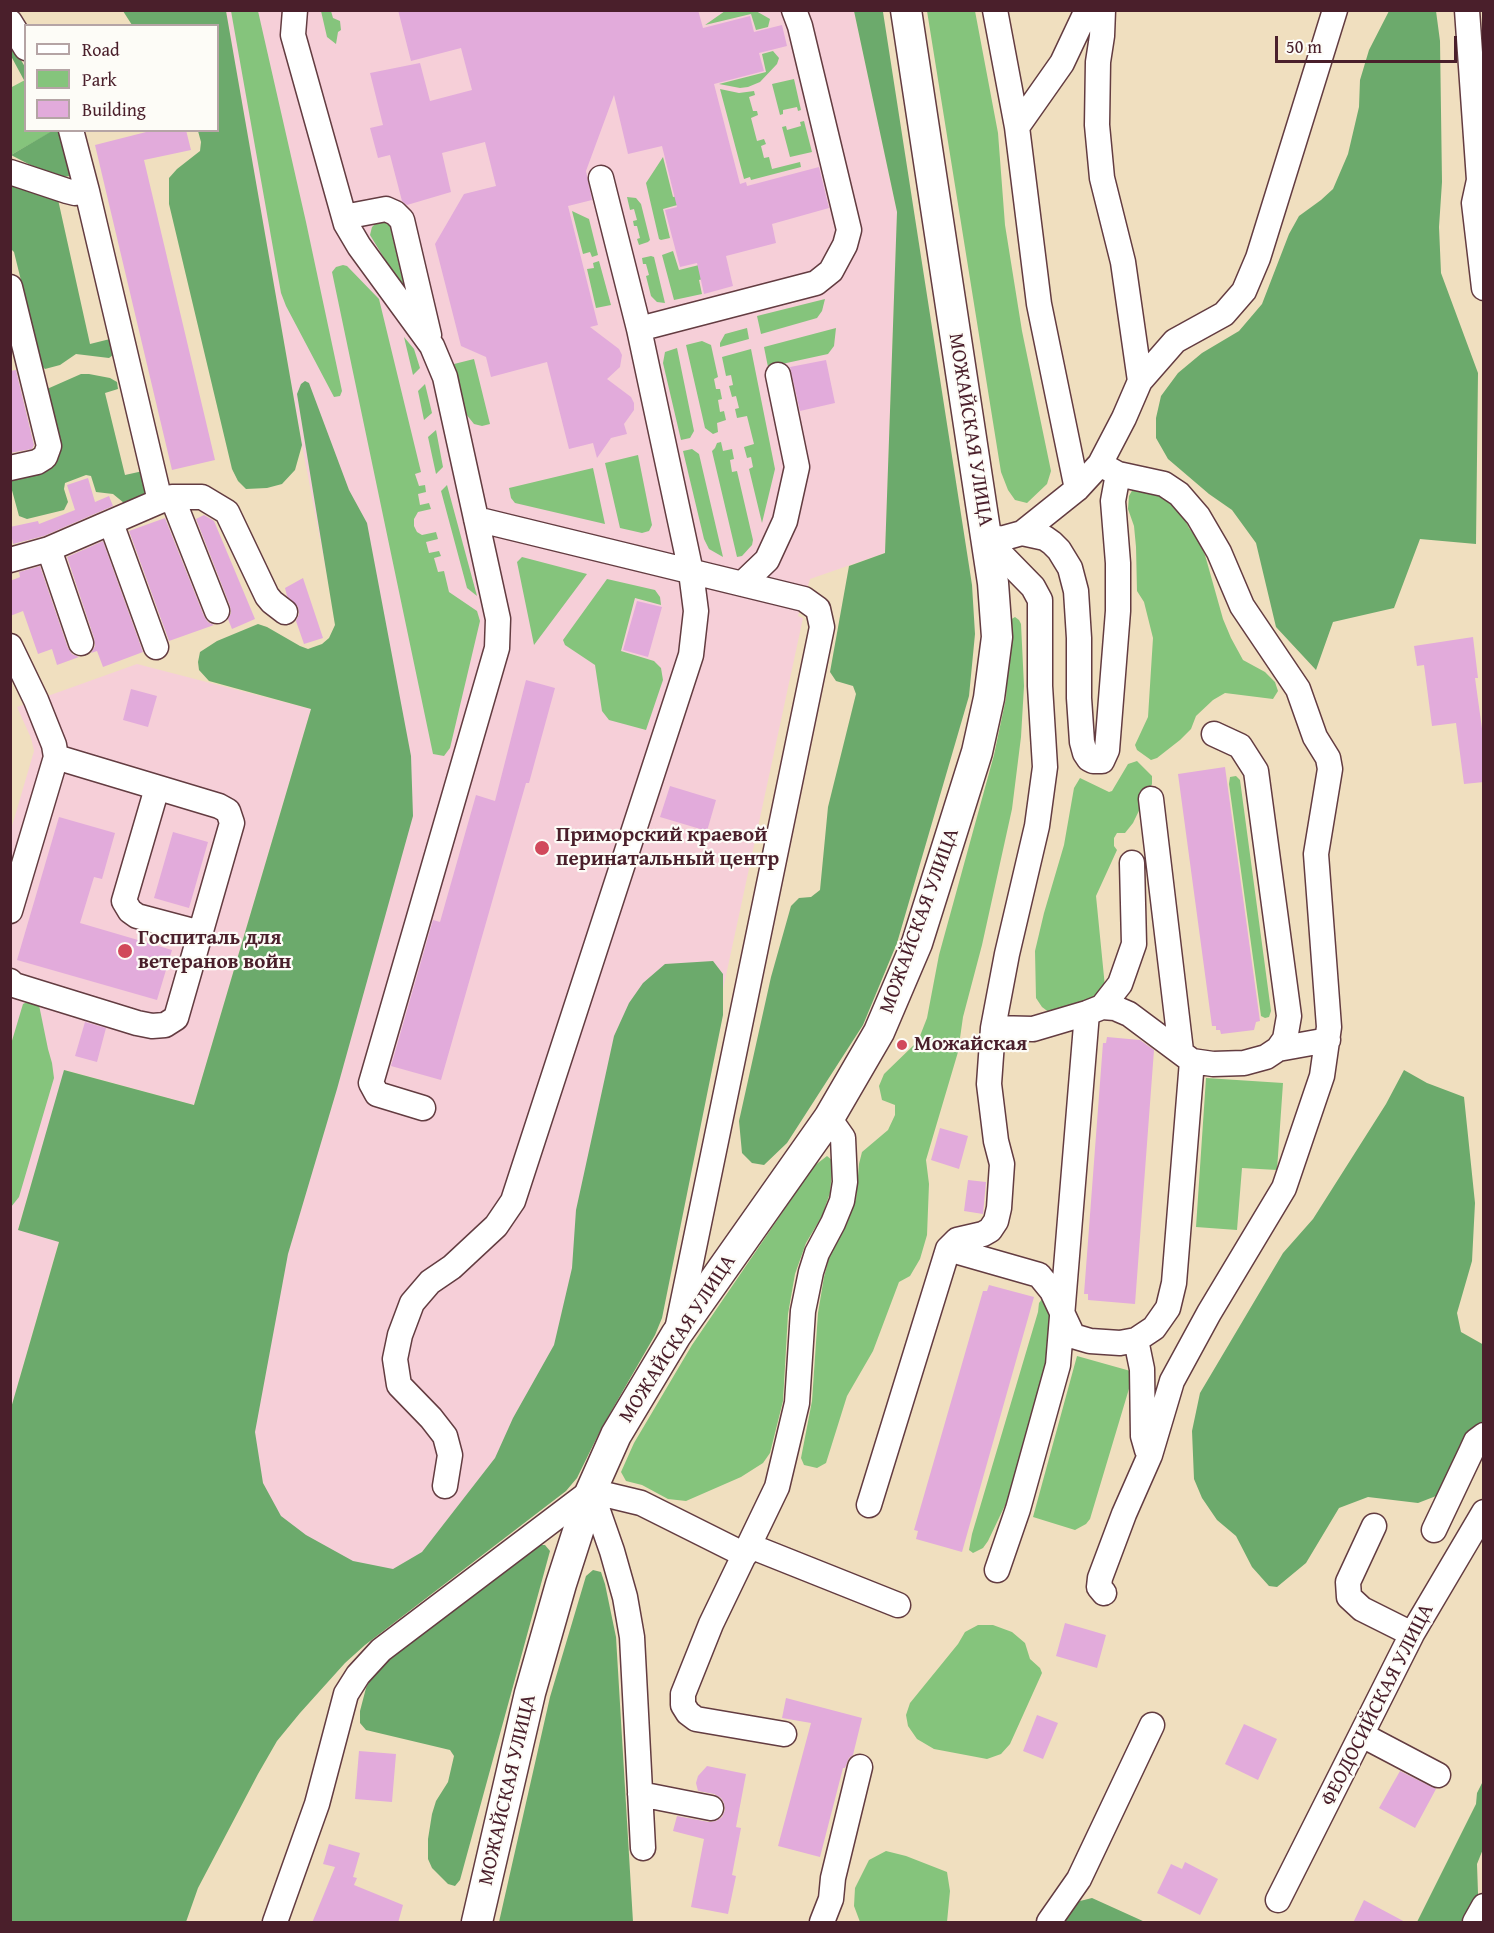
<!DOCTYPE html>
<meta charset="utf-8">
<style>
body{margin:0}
#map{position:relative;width:1494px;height:1933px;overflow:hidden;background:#f0dfbf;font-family:"Gentium Book Plus",serif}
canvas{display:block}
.frame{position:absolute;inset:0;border:12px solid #4a1f2b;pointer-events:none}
.legend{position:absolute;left:24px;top:24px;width:195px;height:108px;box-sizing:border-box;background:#fdfcf7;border:2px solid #b5a4a5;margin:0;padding:8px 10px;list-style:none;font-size:18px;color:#4a1f2b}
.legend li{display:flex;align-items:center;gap:12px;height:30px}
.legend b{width:30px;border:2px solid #b5a4a5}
.scale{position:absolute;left:1275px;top:36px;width:182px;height:27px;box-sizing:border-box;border:3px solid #4a1f2b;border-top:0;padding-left:8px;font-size:18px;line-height:21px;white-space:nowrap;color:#4a1f2b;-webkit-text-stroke:4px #fdfcf7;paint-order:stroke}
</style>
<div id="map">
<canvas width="1494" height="1933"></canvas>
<div class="frame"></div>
<ul class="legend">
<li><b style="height:8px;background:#fff"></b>Road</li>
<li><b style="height:16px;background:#85c47c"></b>Park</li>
<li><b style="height:16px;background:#e2abdb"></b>Building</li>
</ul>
<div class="scale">50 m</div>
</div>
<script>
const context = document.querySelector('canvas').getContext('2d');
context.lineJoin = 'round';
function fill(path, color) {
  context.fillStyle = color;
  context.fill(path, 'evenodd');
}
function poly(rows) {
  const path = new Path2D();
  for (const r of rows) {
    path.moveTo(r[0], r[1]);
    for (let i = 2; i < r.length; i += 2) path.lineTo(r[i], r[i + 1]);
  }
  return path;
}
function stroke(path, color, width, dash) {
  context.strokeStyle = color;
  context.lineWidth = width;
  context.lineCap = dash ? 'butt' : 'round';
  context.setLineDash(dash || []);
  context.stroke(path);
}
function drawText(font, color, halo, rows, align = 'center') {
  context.font = font + ' "Gentium Book Plus",serif';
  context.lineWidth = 4.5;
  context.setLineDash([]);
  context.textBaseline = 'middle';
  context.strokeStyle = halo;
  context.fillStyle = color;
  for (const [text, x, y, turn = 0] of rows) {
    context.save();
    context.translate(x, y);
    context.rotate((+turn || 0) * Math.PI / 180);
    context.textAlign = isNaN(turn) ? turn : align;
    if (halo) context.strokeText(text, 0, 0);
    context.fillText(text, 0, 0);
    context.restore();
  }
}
fill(poly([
 [226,11,854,11,897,212,885,553,810,579,798,616,803,618,722,994,545,1492,317,1666,220,1640,352,706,302,445],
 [137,664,311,709,194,1105,65,1070,18,1229,59,1241,11,1408,10,833,34,751,31,738,17,707]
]), '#f6cfd8');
fill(poly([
 [231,11,258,11,306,222,342,391,340,396,334,397,286,306,281,293],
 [321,11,331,11,333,18,340,21,341,30,338,32,336,44,327,37],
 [725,11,756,11,770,19,768,27,756,30,751,14,705,25],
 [927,11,975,11,998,133,1005,225,1022,331,1051,471,1047,484,1027,503,1015,500,1008,490,1001,472],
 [773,51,779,58,777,64,760,82,748,87,740,88,719,84,766,72,762,54],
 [794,79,801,110,798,111,797,107,783,110,783,114,780,115,772,84],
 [25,80,26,130,53,131,11,155,10,88],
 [720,89,739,93,754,91,755,95,749,97,753,111,757,111,758,115,751,118,757,141,764,139,766,144,761,146,764,158,769,157,772,169,800,162,801,167,751,180,750,177,744,179],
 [804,121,812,152,790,157,782,127,786,126,787,130,801,126,800,122],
 [663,157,673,197,678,196,681,204,663,209,670,238,661,240,659,239,646,183],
 [627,197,636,198,641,204,650,240,648,242,639,245,637,239,640,238,637,226,634,226,633,221,637,220,634,209,630,210],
 [572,211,589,219,598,255,592,257,590,252,583,254],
 [377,222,385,222,390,226,406,294,370,235,372,227],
 [673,251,679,270,699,265,703,279,699,280,702,294,674,300,662,255],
 [651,256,654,257,665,303,657,302,651,296,646,276,649,275,646,264,643,264,642,258],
 [599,261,611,305,596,308,587,269,594,268,593,263],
 [343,265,347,266,379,299,421,472,415,474,419,486,425,485,426,492,418,494,420,505,429,503,431,509,418,512,414,519,414,526,417,532,422,535,436,532,438,539,426,542,429,553,439,551,441,556,434,558,438,572,444,571,449,592,477,611,480,621,450,748,444,756,433,754,332,272,336,267],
 [825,299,822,311,817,318,761,334,757,316],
 [747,328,749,339,720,347,720,343,725,334],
 [836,328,834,346,828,354,768,367,764,347],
 [404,337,414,349,420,368,413,375],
 [702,341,711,345,718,377,714,379,716,389,720,389,722,399,718,400,720,412,724,411,726,420,717,423,718,432,713,434,705,428,686,345],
 [677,348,694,431,690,438,681,440,663,363,665,352],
 [751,349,775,469,762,523,749,469,753,467,751,457,747,458,744,447,754,444,747,416,737,418,735,409,739,408,736,396,732,397,729,386,733,385,731,375,726,376,722,357],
 [474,359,490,424,482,426,474,424,466,414,454,364],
 [425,384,432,413,424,420,418,391],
 [436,430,443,467,436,474,428,437],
 [721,442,723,451,732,449,734,459,730,460,732,472,737,471,753,540,752,545,742,556,737,557,712,451,715,448,717,443],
 [692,449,699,454,723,557,709,549,704,539,683,451],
 [638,455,652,525,649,531,642,533,620,528,605,463],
 [593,468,605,524,515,503,511,498,509,488],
 [447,485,477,596,467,588,441,491],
 [1133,489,1154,489,1181,511,1189,528,1199,541,1205,555,1223,619,1231,638,1243,660,1265,672,1275,682,1278,691,1273,699,1225,693,1213,700,1196,716,1191,729,1180,740,1157,758,1151,760,1137,750,1135,745,1148,717,1153,638,1144,602,1137,591,1136,547,1134,526,1128,509,1129,496],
 [522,557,587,574,534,645,517,562],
 [607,579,655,590,660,597,661,605,635,598,621,651,654,661,661,668,663,680,646,730,609,720,602,711,595,665,565,645,563,640],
 [1015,617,1019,620,1021,624,1024,686,1021,737,1012,809,982,945,963,1017,958,1052,926,1160,929,1184,927,1235,920,1259,910,1276,899,1282,873,1351,847,1396,826,1463,817,1468,804,1465,801,1458,812,1401,818,1313,824,1277,829,1258,846,1226,856,1199,859,1164,862,1152,888,1130,895,1115,895,1105,882,1100,879,1086,884,1074,918,1041,927,1018,939,955,994,755,1006,698,1010,620],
 [1137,761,1152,776,1152,784,1133,823,1125,833,1117,833,1114,838,1114,846,1117,850,1096,896,1105,987,1094,999,1050,1013,1042,1007,1036,998,1035,951,1044,913,1064,845,1074,788,1080,778,1109,792,1112,791,1128,764],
 [1236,776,1240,780,1271,1011,1269,1017,1265,1018,1261,1016,1229,784,1230,777],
 [27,1002,39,1005,48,1049,52,1063,54,1078,19,1197,11,1207,11,1044,23,1004],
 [1206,1078,1283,1083,1277,1170,1242,1168,1237,1230,1196,1227],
 [827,1156,833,1161,830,1193,822,1216,806,1243,795,1274,788,1314,783,1401,770,1453,763,1463,741,1477,686,1501,668,1499,642,1485,626,1481,621,1472,634,1443,692,1345,814,1166],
 [1045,1298,1057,1323,1043,1377,1035,1400,1035,1409,1009,1497,988,1541,983,1548,973,1553,969,1550,972,1534,1038,1312,1039,1303,1042,1299],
 [1077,1356,1134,1372,1090,1519,1086,1524,1075,1530,1033,1517],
 [978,1625,993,1625,1012,1632,1025,1643,1030,1659,1040,1668,1042,1673,1010,1744,1001,1754,987,1759,934,1749,917,1739,908,1726,906,1715,910,1703,958,1644,965,1632],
 [886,1851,906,1856,947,1872,950,1891,947,1922,860,1922,854,1906,855,1888,869,1860]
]), '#85c47c');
fill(poly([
 [123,11,226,11,302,445,295,470,282,484,267,488,246,489,238,481,232,469,169,204,169,178,177,169,200,151,201,142,198,131,218,130,218,26,132,25],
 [854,11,883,11,883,12,972,585,975,634,969,696,897,943,863,1025,787,1143,764,1165,752,1163,742,1153,739,1121,771,977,791,906,799,898,811,897,820,890,828,807,856,694,853,686,836,681,830,672,849,566,885,553,897,212],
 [1389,11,1436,11,1440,41,1442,182,1439,227,1441,273,1478,373,1476,544,1420,539,1394,608,1333,622,1316,670,1276,627,1256,543,1232,510,1209,494,1168,459,1156,438,1156,418,1161,396,1178,373,1202,353,1239,331,1262,304,1289,234,1299,216,1321,200,1333,189,1348,154,1359,107,1360,80,1369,50],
 [10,41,25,67,25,82,11,56],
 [52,131,61,131,72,173,70,176,64,177,42,171,11,155],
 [11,182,57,195,90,344,110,339,113,355,109,358,76,354,60,365,45,369,42,366,14,252,11,249],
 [81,374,89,374,110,378,117,382,118,389,105,393,125,475,143,471,146,488,145,496,130,503,124,503,113,494,96,492,91,476,86,475,65,483,64,489,68,502,64,510,27,519,19,516,10,483,13,478,41,471,47,389],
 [305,381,309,383,349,490,367,523,411,756,413,816,337,1089,288,1254,255,1432,263,1483,281,1516,306,1535,353,1561,393,1569,422,1552,495,1458,513,1418,554,1345,572,1268,576,1210,614,1036,629,1003,643,983,665,964,713,961,723,974,723,1015,662,1318,655,1335,601,1429,577,1478,566,1491,365,1645,345,1663,300,1713,277,1741,258,1774,198,1888,186,1922,11,1922,11,1408,59,1242,18,1230,64,1070,194,1105,311,709,209,681,199,670,198,662,200,652,217,641,258,624,267,627,300,646,308,649,322,644,329,638,335,625,297,394,301,384],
 [1404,1070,1427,1083,1464,1097,1475,1203,1472,1261,1457,1313,1461,1332,1484,1345,1483,1453,1449,1491,1418,1503,1368,1497,1339,1508,1306,1563,1277,1587,1269,1586,1252,1567,1236,1536,1217,1520,1202,1498,1194,1479,1192,1431,1200,1393,1283,1253,1313,1219,1386,1104],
 [540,1545,545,1545,550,1551,460,1880,455,1886,448,1884,432,1868,428,1859,428,1839,432,1814,436,1801,448,1782,454,1756,450,1750,366,1730,360,1723,360,1711,366,1688,373,1674,383,1664],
 [593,1570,601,1572,605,1584,616,1637,633,1922,499,1922,550,1697,586,1576],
 [1483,1781,1483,1849,1477,1864,1479,1922,1417,1922,1476,1804,1477,1793],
 [1092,1898,1145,1922,1060,1922,1080,1901]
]), '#6caa6c');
fill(poly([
 [398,10,698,10,703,28,750,16,754,32,782,25,787,46,759,53,764,71,714,84,740,184,746,182,747,186,819,167,829,208,772,224,776,243,726,256,733,286,704,294,697,263,680,267,665,210,677,207,662,146,628,154,614,95,586,171,592,200,568,206,598,325,590,327,619,349,622,355,620,367,607,379,631,397,634,403,634,410,624,424,627,434,611,438,597,458,593,443,569,449,547,362,491,377,486,357,461,346,435,244,464,194,496,186,485,142,442,153,451,192,407,205,402,201,390,155,378,158,370,128,383,125,370,73,420,63,430,101,472,90,461,48,411,61],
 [154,130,186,130,191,150,144,160,215,460,172,470,95,145],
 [826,360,835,403,800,411,790,367],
 [16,370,34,445,32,449,10,453,10,371],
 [88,478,95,502,109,496,113,506,44,536,13,544,10,527,38,521,39,524,75,510,67,485],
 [204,515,214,521,255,619,232,629,228,619,231,613,230,606,196,519],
 [165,518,204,616,208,622,214,625,169,641,129,531],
 [103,541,143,652,103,667,97,651,91,653,95,646,94,638,67,557],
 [40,566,68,648,72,654,79,657,57,665,52,649,38,654,23,611,10,616,10,581,20,577,19,572],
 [303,578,323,638,304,644,296,621,299,614,298,607,287,596,285,588],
 [637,601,662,607,648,657,623,650],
 [1473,637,1478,678,1475,678,1484,743,1484,782,1464,784,1456,723,1432,726,1424,665,1417,666,1414,646],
 [526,680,555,688,529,783,526,783,441,1080,391,1066,433,920,440,922,476,795,495,801],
 [131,689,157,696,148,727,123,720],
 [1225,767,1260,1021,1256,1022,1254,1030,1221,1034,1220,1030,1216,1030,1216,1026,1212,1026,1178,774],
 [670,786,716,800,707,831,660,817],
 [59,817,115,833,102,879,94,877,80,923,172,950,157,1000,17,960],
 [173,832,208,842,189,908,154,898],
 [85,1022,106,1028,97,1062,75,1056],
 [1107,1037,1140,1040,1154,1050,1135,1304,1088,1300,1088,1294,1084,1294,1103,1043,1106,1043],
 [940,1128,968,1136,959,1169,931,1160],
 [968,1180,986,1182,983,1214,964,1211],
 [989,1285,1034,1297,962,1552,916,1539,918,1531,914,1530,983,1291,987,1291],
 [1065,1623,1106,1635,1097,1668,1056,1656],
 [786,1698,862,1718,853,1755,849,1758,845,1768,843,1768,820,1857,778,1846,811,1723,782,1718],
 [1037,1715,1058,1723,1043,1759,1023,1751],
 [1244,1724,1277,1739,1258,1780,1225,1764],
 [359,1751,396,1754,392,1802,355,1799],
 [707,1766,746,1774,736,1827,741,1828,732,1875,736,1876,728,1914,691,1907,704,1839,673,1831,677,1816,709,1822,716,1821,722,1817,725,1810,724,1803,721,1798,714,1794,698,1791,696,1783,698,1776],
 [1400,1771,1436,1789,1415,1828,1379,1808],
 [329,1844,360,1853,353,1877,357,1878,354,1885,403,1905,398,1923,312,1923,335,1867,323,1864],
 [1185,1862,1218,1879,1200,1915,1157,1893,1171,1864,1182,1869],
 [1364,1900,1407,1923,1353,1923]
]), '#e2abdb');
const minor = poly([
 [295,10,293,35,346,224,359,246,432,346,445,377,498,619,497,648,371,1083,377,1094,423,1108],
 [995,10,1017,127,1039,304,1077,489],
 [1103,10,1102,36,1098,62,1097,125,1102,178,1123,262,1140,381],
 [1467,10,1479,180,1474,203,1484,288],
 [10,22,26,48],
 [1017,127,1062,63,1087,10],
 [10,172,67,191,75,193,87,191,71,130],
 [344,217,386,209,395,213,402,220,429,335],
 [10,287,49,446,45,457,37,462,10,468],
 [639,329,816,283,831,271,845,245,849,230,800,26,794,10],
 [1100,464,1118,474,1164,484,1179,494,1198,516,1219,552,1242,606,1298,689,1315,737,1328,758,1330,769,1316,854,1329,1027,1322,1076,1284,1188,1209,1313,1172,1381,1150,1455,1124,1514,1100,1578,1099,1587,1104,1593],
 [172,497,217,611],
 [160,501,172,497,202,497,227,512,267,596,272,602,285,612],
 [476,519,804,599,818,609,822,627,677,1330],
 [111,523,156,647],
 [1022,533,1045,538,1052,543,1059,550,1070,568,1076,591,1079,638,1079,698,1082,742,1085,753,1089,759,1093,761,1102,761,1107,750,1118,611,1118,563,1113,501,1118,474],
 [986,539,1004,538,1022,533,1077,489,1100,464,1124,418,1140,381,1175,341,1224,314,1244,291,1258,258,1335,10],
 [49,549,81,643],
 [10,560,49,549,160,501,87,191],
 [742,584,767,560,785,521,797,467,778,375],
 [10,646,36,700,54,745,56,757],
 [157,788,124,901,130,911,137,916,201,933],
 [1151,799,1181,1051],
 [10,911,56,757,219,806,228,811,232,823,176,1018,165,1025,152,1026,137,1023,14,985,10,981],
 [1102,1007,1120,984,1134,944,1132,863],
 [1278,1049,1328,1040],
 [1192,1061,1213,1064,1244,1063,1266,1057,1278,1049,1285,1039,1289,1016,1256,771,1240,746,1214,734],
 [948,1249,1039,1275,1052,1291,1073,1336,1090,1341,1120,1343,1136,1340,1154,1328,1168,1308,1174,1283,1192,1061,1129,1014,1115,1008,1102,1007,1087,1013,1033,1029,993,1028],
 [1136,1340,1142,1369,1143,1436,1147,1450],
 [445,1486,450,1455,445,1436,431,1418,399,1385,395,1359,400,1335,412,1303,430,1282,452,1267,496,1226,513,1201,691,655,696,611,691,572,639,329,601,178],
 [591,1491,612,1551,625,1597,632,1637,643,1848],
 [869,1505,948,1249,957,1240,983,1234,990,1230,996,1221,999,1208,1002,1164,996,1141,989,1084,993,1028,1007,954,1037,826,1045,767,1040,686,1040,600,1033,587,986,539],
 [1374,1526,1348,1582,1349,1597,1362,1609,1412,1634],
 [1434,1530,1471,1452,1476,1441,1484,1435],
 [750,1546,898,1605],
 [997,1570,1018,1509,1058,1365,1087,1013],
 [784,1734,696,1719,688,1713,683,1705,683,1694,711,1624,777,1487,797,1403,803,1311,811,1272,817,1253,833,1223,842,1201,845,1182,843,1138,829,1118],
 [1362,1735,1438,1775],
 [640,1794,711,1808],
 [1278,1900,1412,1634,1484,1512],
 [275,1922,317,1804,346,1694,358,1675,381,1650,591,1491,641,1503,745,1555],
 [822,1922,831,1899,833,1878,860,1767],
 [1049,1922,1079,1879,1152,1725],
 [1475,1922,1484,1906]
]);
const major = poly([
 [477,1922,530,1693,561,1584,591,1491,616,1435,676,1335,829,1118,879,1032,917,943,977,752,989,698,997,637,993,583,906,10]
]);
stroke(minor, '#633c41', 27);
stroke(major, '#633c41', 33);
stroke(minor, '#fff', 24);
stroke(major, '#fff', 30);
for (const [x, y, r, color] of [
 [542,848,8,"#d1495b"],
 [125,951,8,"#d1495b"],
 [902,1045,6,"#d1495b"]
]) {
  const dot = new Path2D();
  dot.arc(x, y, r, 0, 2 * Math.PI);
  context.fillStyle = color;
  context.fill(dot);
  stroke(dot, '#fdfcf7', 2);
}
drawText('21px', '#4a1f2b', '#fdfcf7', [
 ["МОЖАЙСКАЯ УЛИЦА",970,430,81],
 ["МОЖАЙСКАЯ УЛИЦА",920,921,-70],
 ["МОЖАЙСКАЯ УЛИЦА",678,1339,-57],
 ["ФЕОДОСИЙСКАЯ УЛИЦА",1378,1705,-63],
 ["МОЖАЙСКАЯ УЛИЦА",508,1790,-77]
]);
drawText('bold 21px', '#4a1f2b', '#fdfcf7', [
 ["Приморский краевой",556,836],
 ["перинатальный центр",556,860],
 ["Госпиталь для",138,939],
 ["ветеранов войн",138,963],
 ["Можайская",914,1045]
], 'left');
</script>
